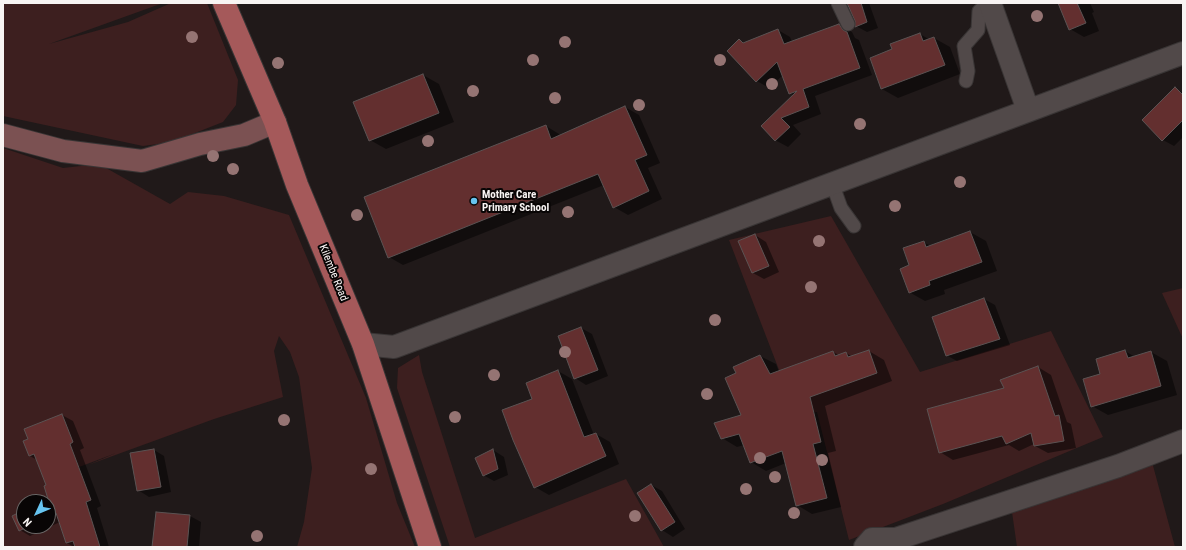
<!DOCTYPE html>
<style>
body{margin:0}
#map{position:relative;width:1186px;height:550px;overflow:hidden;background:#201919;font-family:"Roboto Condensed",sans-serif}
canvas{display:block}
.frame{position:absolute;inset:0;border:4px solid #f8f4f3;pointer-events:none}
.north{position:absolute;left:16px;top:494px;width:40px;height:40px;box-sizing:border-box;background:#080505;border:1px solid #686564;border-radius:50%;rotate:226deg;font-size:11px;font-weight:700;line-height:16px;text-align:center;color:#f8f4f3}
.north::after{content:'';display:block;margin:auto;width:14px;height:18px;background:#67c4f0;clip-path:polygon(50% 0,100% 100%,50% 72%,0 100%)}
</style>
<div id="map">
<canvas width="1186" height="550"></canvas>
<div class="frame"></div>
<div class="north">N</div>
</div>
<script>
const context = document.querySelector('canvas').getContext('2d');
context.lineJoin = 'round';
function fill(path, color) {
  context.fillStyle = color;
  context.fill(path, 'evenodd');
}
function poly(rows) {
  const path = new Path2D();
  for (const r of rows) {
    path.moveTo(r[0], r[1]);
    for (let i = 2; i < r.length; i += 2) path.lineTo(r[i], r[i + 1]);
  }
  return path;
}
function stroke(path, color, width, dash) {
  context.strokeStyle = color;
  context.lineWidth = width;
  context.lineCap = dash ? 'butt' : 'round';
  context.setLineDash(dash || []);
  context.stroke(path);
}
function drawText(font, color, halo, rows, align = 'center') {
  context.font = font + ' "Roboto Condensed",sans-serif';
  context.lineWidth = 4;
  context.setLineDash([]);
  context.textBaseline = 'middle';
  context.strokeStyle = halo;
  context.fillStyle = color;
  for (const [text, x, y, turn = 0] of rows) {
    context.save();
    context.translate(x, y);
    context.rotate((+turn || 0) * Math.PI / 180);
    context.textAlign = isNaN(turn) ? turn : align;
    if (halo) context.strokeText(text, 0, 0);
    context.fillText(text, 0, 0);
    context.restore();
  }
}
fill(poly([
 [3,3,163,3,49,44,128,22,171,3,207,3,238,80,236,105,223,122,172,142,143,146,3,116],
 [3,148,63,168,99,164,170,204,188,192,224,196,289,215,366,398,397,503,415,547,297,547,304,522,312,468,299,377,290,352,279,336,274,351,283,397,214,419,88,465,116,453,58,475,83,547,3,547],
 [24,502,48,502,48,526,24,526],
 [831,216,920,372,1051,331,1103,437,943,504,849,540,817,412,796,414,729,240],
 [1183,288,1183,339,1162,293],
 [419,355,422,372,475,538,626,479,664,547,450,547,397,388,398,368],
 [1152,462,1175,547,1017,547,1012,512]
]), '#3d1f1f');
fill(poly([
 [848,3,869,3,878,28,867,32,856,26,856,20],
 [1059,3,1090,3,1094,12,1092,13,1099,31,1084,37,1070,29],
 [839,25,852,32,855,38,859,40,872,75,815,96,821,114,793,125,801,134,788,147,775,140,762,126,794,96,790,93,783,75,769,88,757,81,728,51,739,40,745,43,778,30,790,37,792,42],
 [920,34,930,40,934,38,950,47,960,74,898,98,882,89],
 [423,75,439,84,454,122,386,149,370,140],
 [1175,88,1183,93,1183,137,1174,146,1163,140],
 [625,107,639,115,660,163,648,168,662,199,628,215,614,207,604,185,403,265,389,257,546,126,559,134,560,136],
 [970,232,986,241,997,271,944,290,945,294,925,301,909,292,910,266,923,242,931,246],
 [755,235,766,242,779,272,764,279,753,273],
 [984,299,995,305,1010,345,957,361,946,355],
 [581,328,592,334,608,376,586,385,575,378],
 [869,351,884,360,892,381,825,406,836,451,828,453,841,507,812,514,797,505,786,463,766,471,751,462,744,445,737,447,722,438,742,416,737,374,734,367,760,356,776,364,779,372,833,352,839,355,846,353,853,357],
 [1125,351,1135,357,1151,352,1167,361,1177,395,1108,415,1092,406,1102,375,1097,359],
 [1038,367,1051,375,1067,422,1071,424,1076,448,1048,453,1035,446,1034,444,1019,451,1009,445,953,460,940,452,1005,389],
 [558,371,572,379,594,435,596,434,610,442,619,464,549,495,535,487,533,399],
 [62,415,73,421,84,448,80,450,101,506,97,508,109,547,74,547,67,543,60,522,30,536,20,530,24,511,24,526,48,526,48,502,43,502,50,499,48,485,37,460,30,456,24,441],
 [154,450,164,456,171,492,149,497,138,490],
 [493,450,504,457,508,475,494,481,483,475],
 [651,485,662,491,685,529,673,537,662,530],
 [156,513,190,516,201,522,199,547,153,547]
]), '#0007');
const building = poly([
 [847,3,861,3,867,22,855,27,855,21,847,3],
 [1058,3,1077,3,1086,23,1069,30,1058,3],
 [839,24,843,30,847,32,860,68,803,89,809,107,781,118,790,127,775,141,761,126,797,91,789,94,777,62,756,82,727,51,739,39,743,43,778,29,784,44,839,24],
 [920,33,923,41,934,37,945,65,881,89,870,58,892,49,890,44,920,33],
 [423,74,439,113,369,141,353,102,423,74],
 [1175,87,1183,95,1183,120,1162,141,1142,120,1175,87],
 [625,106,647,155,635,160,649,191,613,208,598,174,388,258,364,197,546,125,551,139,625,106],
 [970,231,982,262,929,281,930,285,909,293,900,269,909,265,903,248,924,241,926,247,970,231],
 [755,234,769,266,752,273,738,241,755,234],
 [984,298,1000,339,946,356,932,317,984,298],
 [581,327,598,370,574,379,558,336,581,327],
 [869,350,877,373,810,397,821,442,813,444,827,498,796,506,782,451,750,463,739,434,721,439,714,423,741,415,725,378,736,373,733,367,760,355,770,374,833,351,835,356,846,352,848,357,869,350],
 [1125,350,1128,358,1151,351,1161,386,1091,407,1083,379,1100,374,1096,359,1125,350],
 [1038,366,1055,416,1059,415,1064,441,1034,446,1031,433,1006,444,1002,436,939,453,927,409,1004,388,1000,380,1038,366],
 [558,370,584,437,596,433,606,456,534,488,513,440,502,410,532,399,526,383,558,370],
 [62,414,73,442,70,444,91,500,86,502,100,547,75,547,73,541,66,543,56,513,48,517,48,502,41,502,48,499,44,486,46,485,34,454,29,456,23,441,28,439,24,429,62,414],
 [154,449,161,487,137,491,130,453,154,449],
 [493,449,498,469,483,476,475,458,493,449],
 [651,484,675,522,661,531,637,493,651,484],
 [24,510,24,526,29,526,19,531,12,516,24,510],
 [156,512,190,515,187,547,152,547,156,512]
]);
fill(building, '#632f2f');
stroke(building, '#5b5353', 1);
const lane = poly([
 [838,3,848,24],
 [966,81,968,71,964,46,978,30,979,11,988,3],
 [832,183,841,208,854,226]
]);
const street = poly([
 [990,3,1028,110],
 [363,344,394,347,1183,53],
 [865,547,872,539,896,539,1118,466,1183,441]
]);
const secondary = poly([
 [3,135,63,151,142,161,200,144,244,135,275,122]
]);
const primary = poly([
 [224,3,275,122,297,185,363,344,430,547]
]);
stroke(lane, '#393535', 15);
stroke(street, '#393535', 24);
stroke(secondary, '#393535', 24);
stroke(primary, '#393535', 24);
stroke(lane, '#514949', 13);
stroke(street, '#514949', 22);
stroke(secondary, '#7b5152', 22);
stroke(primary, '#a5595a', 22);
context.fillStyle = '#957473';
for (const [x, y] of [
 [1037,16],
 [192,37],
 [565,42],
 [533,60],
 [720,60],
 [278,63],
 [772,84],
 [473,91],
 [555,98],
 [639,105],
 [860,124],
 [428,141],
 [213,156],
 [233,169],
 [960,182],
 [895,206],
 [568,212],
 [357,215],
 [819,241],
 [811,287],
 [715,320],
 [565,352],
 [494,375],
 [707,394],
 [455,417],
 [284,420],
 [760,458],
 [822,460],
 [371,469],
 [775,477],
 [746,489],
 [794,513],
 [635,516],
 [257,536]
]) {
  context.beginPath();
  context.arc(x, y, 6, 0, 2 * Math.PI);
  context.fill();
}
for (const [x, y, r, color] of [
 [474,201,4,"#67c4f0"]
]) {
  const dot = new Path2D();
  dot.arc(x, y, r, 0, 2 * Math.PI);
  context.fillStyle = color;
  context.fill(dot);
  stroke(dot, '#080505', 1.5);
}
drawText('bold 11px', '#f8f4f3', '#080505', [
 ["Mother Care",482,195],
 ["Primary School",482,208]
], 'left');
drawText('11px', '#f8f4f3', '#080505', [
 ["Kilembe Road",333,273,68]
]);
</script>
